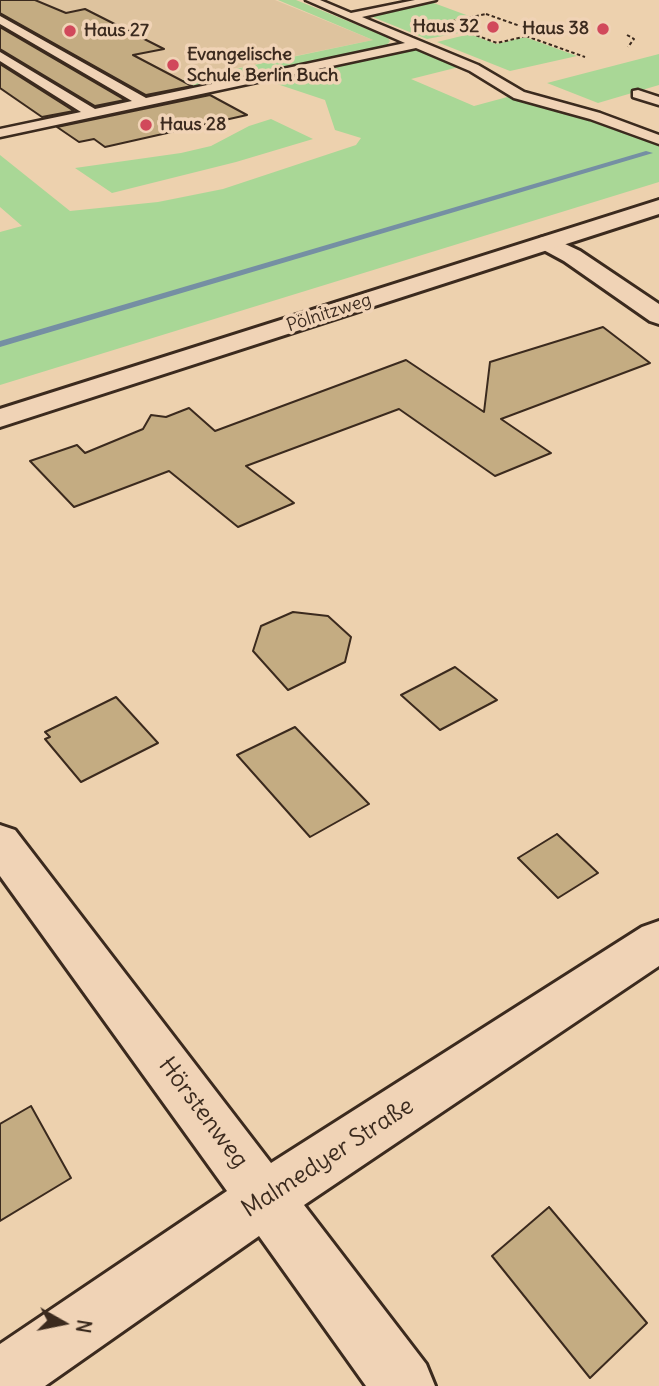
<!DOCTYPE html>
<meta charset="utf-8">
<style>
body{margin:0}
#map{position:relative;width:659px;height:1386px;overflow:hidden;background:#edd1ae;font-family:Delius,sans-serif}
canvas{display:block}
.north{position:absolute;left:28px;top:1288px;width:70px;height:70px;-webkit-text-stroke:5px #f0d3b6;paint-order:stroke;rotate:99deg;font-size:19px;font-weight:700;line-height:28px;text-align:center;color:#3b2a1e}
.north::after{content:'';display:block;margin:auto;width:24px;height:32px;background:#3b2a1e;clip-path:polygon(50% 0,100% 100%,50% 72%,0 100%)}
</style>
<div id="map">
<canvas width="659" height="1386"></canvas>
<div class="north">N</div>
</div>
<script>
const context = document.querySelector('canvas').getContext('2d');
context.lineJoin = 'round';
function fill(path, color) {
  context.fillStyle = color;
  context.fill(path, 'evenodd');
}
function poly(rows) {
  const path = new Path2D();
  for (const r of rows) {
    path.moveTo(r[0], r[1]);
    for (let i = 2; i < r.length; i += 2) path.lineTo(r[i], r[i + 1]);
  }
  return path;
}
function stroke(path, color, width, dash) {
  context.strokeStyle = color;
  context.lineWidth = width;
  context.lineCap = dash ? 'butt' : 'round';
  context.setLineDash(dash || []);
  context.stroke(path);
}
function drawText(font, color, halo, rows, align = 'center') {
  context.font = font + ' Delius,sans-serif';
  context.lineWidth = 7;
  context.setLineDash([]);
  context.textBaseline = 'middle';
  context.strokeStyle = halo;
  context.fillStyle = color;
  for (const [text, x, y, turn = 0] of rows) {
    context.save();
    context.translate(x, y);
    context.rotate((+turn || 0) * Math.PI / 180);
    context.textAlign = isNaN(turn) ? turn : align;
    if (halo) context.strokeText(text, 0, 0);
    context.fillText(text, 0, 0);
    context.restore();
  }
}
fill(poly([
 [0,0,275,0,373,40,135,89,0,12]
]), '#dec39e');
fill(poly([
 [278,0,296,0,387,37,390,41,387,45,371,49,161,94,139,91,94,66,105,64,149,87,373,40],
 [431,2,469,16,441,22,464,32,427,39,370,16],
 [0,24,96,80,96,83,73,90,61,89,0,52],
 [470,34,496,44,525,37,577,56,510,71,437,42],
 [408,48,426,51,463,66,411,79,474,106,511,96,594,120,659,145,659,182,0,385,0,232,22,226,0,207,0,155,70,211,158,202,223,189,356,145,361,138,335,130,325,100,265,80],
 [659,54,659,85,598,103,547,83],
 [271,119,313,139,236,162,112,193,75,168,181,153,211,146,249,126]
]), '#a9d796');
fill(poly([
 [646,151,653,153,0,347,0,341,646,151]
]), '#758fa3');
const building = poly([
 [0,0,35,0,66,13,85,9,164,49,133,55,192,86,146,95,0,13,0,0],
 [0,27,125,100,95,106,0,49,0,27],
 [0,64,74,111,42,117,0,88,0,64],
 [210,95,247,115,105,147,94,139,79,142,57,127,210,95],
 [603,327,650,363,501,419,551,453,495,476,399,409,246,466,294,503,238,527,169,471,74,507,30,461,77,445,85,453,143,429,151,415,166,417,189,408,215,431,406,360,484,412,490,362,603,327],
 [293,612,328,616,351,637,345,662,288,690,253,651,261,626,293,612],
 [455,667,497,700,440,730,401,695,455,667],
 [116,697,158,743,81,782,45,739,50,737,45,732,116,697],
 [295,727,369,804,310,837,237,755,295,727],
 [557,834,598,873,558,898,518,858,557,834],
 [31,1106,71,1178,0,1221,0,1124,31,1106],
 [549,1207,647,1323,590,1378,492,1256,549,1207]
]);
fill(building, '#c4ac82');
stroke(building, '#3b2a1e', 2);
const service = poly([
 [306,0,320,0,351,13,415,0,436,0,362,17,478,65,524,92,600,113,659,135,659,144,590,119,514,98,470,71,416,48,0,137,0,129,81,112,0,61,0,52,95,109,132,101,0,24,0,16,146,98,405,43,306,0],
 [638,90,659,97,659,105,633,97,633,91,638,90]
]);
const minor = poly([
 [548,236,580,251,659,304,659,324,650,321,564,261,540,248,536,243,540,238,548,236],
 [0,825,15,830,271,1163,642,927,659,921,659,966,304,1205,426,1364,435,1386,366,1386,259,1236,45,1386,0,1386,0,1344,227,1191,0,876,0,825]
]);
const tertiary = poly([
 [659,200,659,214,0,427,0,409,659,200]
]);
stroke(service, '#3b2a1e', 5);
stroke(minor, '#3b2a1e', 6);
stroke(tertiary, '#3b2a1e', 6);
stroke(poly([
 [486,14,540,33,497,43,443,23,486,14],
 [627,35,634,39,628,47],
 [526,36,585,57]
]), '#3b2a1e', 2, [3.5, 2.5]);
fill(service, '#f0d3b6');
fill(minor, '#f0d3b6');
fill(tertiary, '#f0d3b6');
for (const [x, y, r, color] of [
 [493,27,7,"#d1495b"],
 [603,29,7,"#d1495b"],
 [70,31,7,"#d1495b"],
 [173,65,7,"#d1495b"],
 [146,125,7,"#d1495b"]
]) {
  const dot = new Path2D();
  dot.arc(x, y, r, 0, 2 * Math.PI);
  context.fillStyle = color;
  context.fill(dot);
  stroke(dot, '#f0d3b6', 2.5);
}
drawText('bold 18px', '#3b2a1e', '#f0d3b6', [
 ["Haus 32",479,27,"right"],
 ["Haus 38",589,29,"right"],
 ["Haus 27",84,31],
 ["Evangelische",187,55],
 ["Schule Berlin Buch",187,76],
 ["Haus 28",160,125]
], 'left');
drawText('18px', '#3b2a1e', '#f0d3b6', [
 ["Pölnitzweg",329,313,-18]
]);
drawText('24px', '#3b2a1e', '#f0d3b6', [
 ["Hörstenweg",203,1113,53],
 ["Malmedyer Straße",328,1158,-33]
]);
</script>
